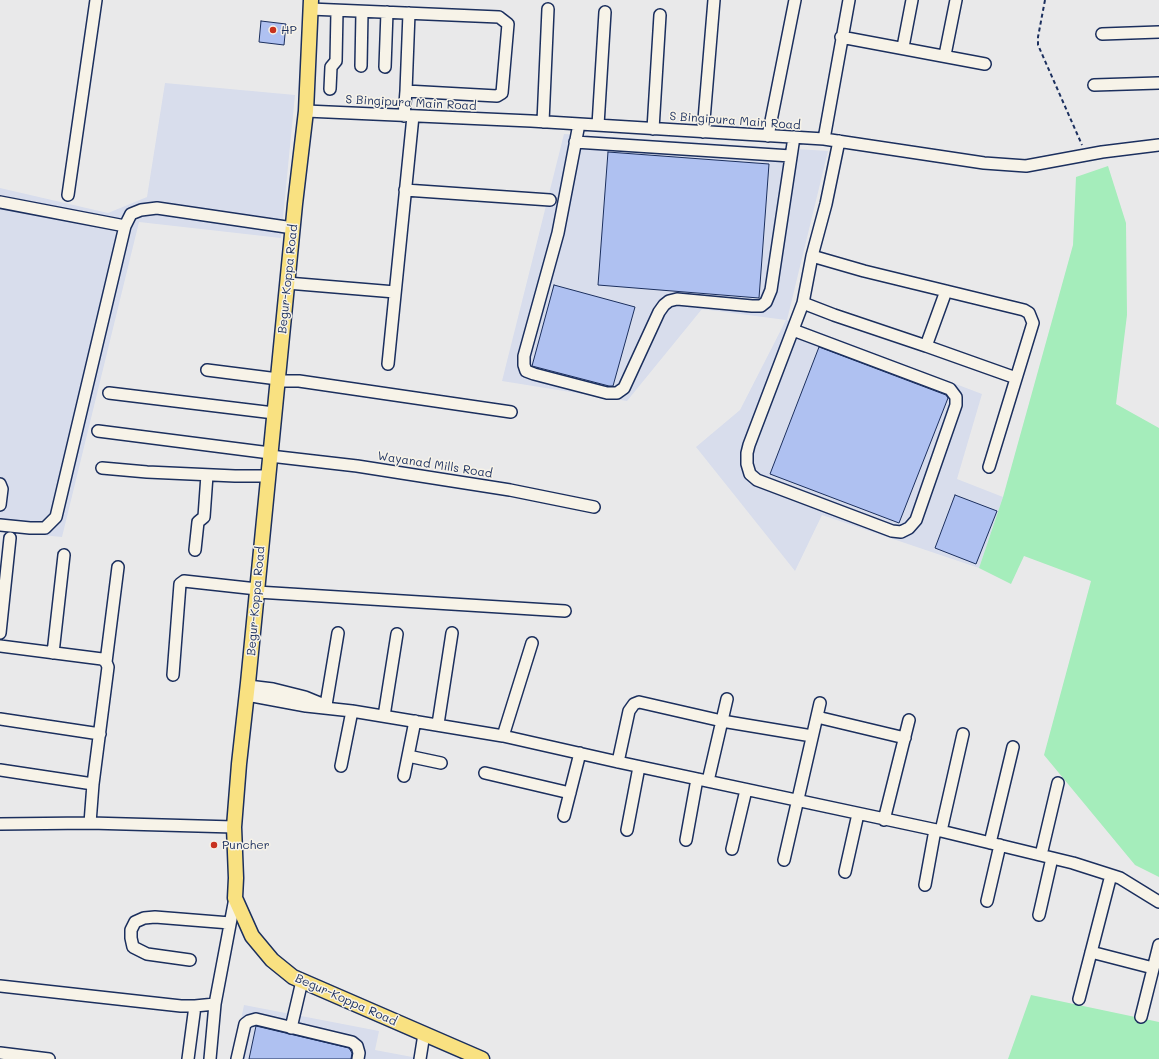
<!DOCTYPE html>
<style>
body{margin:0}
canvas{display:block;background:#e9e9ea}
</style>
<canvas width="1159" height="1059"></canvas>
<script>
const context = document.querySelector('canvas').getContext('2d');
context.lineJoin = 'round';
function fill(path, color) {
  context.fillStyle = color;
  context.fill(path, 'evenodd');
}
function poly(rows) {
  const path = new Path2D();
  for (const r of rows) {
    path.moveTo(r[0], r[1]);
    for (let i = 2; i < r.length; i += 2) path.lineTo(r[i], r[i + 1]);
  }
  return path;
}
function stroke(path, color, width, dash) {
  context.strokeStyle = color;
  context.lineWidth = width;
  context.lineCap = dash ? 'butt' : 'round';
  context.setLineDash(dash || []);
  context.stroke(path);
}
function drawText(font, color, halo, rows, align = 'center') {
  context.font = font + ' Mali,sans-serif';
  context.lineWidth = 3;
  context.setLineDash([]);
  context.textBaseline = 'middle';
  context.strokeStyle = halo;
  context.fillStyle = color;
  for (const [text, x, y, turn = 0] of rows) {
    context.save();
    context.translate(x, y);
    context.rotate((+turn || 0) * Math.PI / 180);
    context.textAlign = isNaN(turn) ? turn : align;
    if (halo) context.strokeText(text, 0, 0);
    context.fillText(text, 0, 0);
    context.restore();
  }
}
fill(poly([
 [165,83,295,95,281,238,139,222,62,537,0,531,0,188,108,213,147,197],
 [564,134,828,151,787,320,982,394,957,479,1003,497,979,568,822,515,795,571,696,447,740,410,786,320,702,309,627,401,502,381],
 [244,1005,379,1031,375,1050,423,1059,233,1059]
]), '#d8ddec');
fill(poly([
 [1108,166,1126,223,1127,315,1116,404,1159,428,1159,877,1135,865,1044,755,1091,581,1024,556,1011,584,979,568,1003,497,1073,245,1076,177],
 [1031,995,1159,1022,1159,1059,1008,1059]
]), '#a5edbb');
const building = poly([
 [261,21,286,24,284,45,259,42,261,21],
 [608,152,769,164,759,298,598,285,608,152],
 [554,285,635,307,613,386,609,386,532,366,554,285],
 [819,347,946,395,948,398,899,523,770,474,819,347],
 [955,495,997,511,976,564,935,548,955,495],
 [256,1026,349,1048,352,1053,351,1059,249,1059,256,1026]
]);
fill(building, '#afc1f1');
stroke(building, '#1b2f5e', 1);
const minor = poly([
 [310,9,499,17,508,24,502,93,497,96,406,91,404,116],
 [1102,34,1159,32],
 [841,37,985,64],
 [903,47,912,0],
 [945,55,956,0],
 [361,66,362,12],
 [385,67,387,12],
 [1094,85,1159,83],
 [330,89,331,67,336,61,337,11],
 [406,91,409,13],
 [306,111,531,121,824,139,984,163,1026,166,1102,152,1159,145],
 [543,122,548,9],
 [579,124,558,233,524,356,524,365,526,371,534,374,607,393,617,393,624,388,659,312,664,305,669,301,677,299,752,306,761,306,766,302,771,290,794,137],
 [598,125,605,12],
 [653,129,660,15],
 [703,132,714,0],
 [768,136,795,0],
 [824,139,849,0],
 [839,141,826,204,812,256,864,271,1024,310,1029,313,1033,323,989,467],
 [575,142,791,156],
 [405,190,550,200],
 [68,195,96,0],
 [0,202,125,226],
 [812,256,803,303,834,315,926,346,946,291],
 [287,283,395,292],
 [793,330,950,389,956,397,956,405,916,520,909,528,901,532,892,531,757,480,750,474,747,464,747,453,749,445,803,303],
 [926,346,1016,378],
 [388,364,413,116],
 [207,370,278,379],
 [277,381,299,381,511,412],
 [109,393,274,413],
 [98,431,270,453],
 [270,456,357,466,510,490,594,507],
 [102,468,147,472,235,476,268,476],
 [0,484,2,489,0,505],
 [0,525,30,528,45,528,56,517,125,226,131,214,141,210,157,208,293,228],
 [195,550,198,522,204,517,207,475],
 [257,592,565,611],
 [0,633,10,538],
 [0,646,102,659,106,662,108,667,93,784,90,823,234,827],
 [53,653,64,555],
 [106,662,118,567],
 [173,675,180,584,184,581,257,589],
 [248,686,273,689,305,697,322,704],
 [247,695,306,706,352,711,503,736,618,762,941,831,1073,863,1120,878,1159,902],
 [326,705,338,633],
 [384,716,397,634],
 [817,717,905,738],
 [0,719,100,734],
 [438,724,452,633],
 [503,736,532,643],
 [408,756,441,763],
 [618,762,629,711,634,704,639,702,722,721,812,736],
 [341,766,352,711],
 [0,770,93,784],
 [485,773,570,793],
 [404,776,415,721],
 [708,781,727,699],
 [564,816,580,753],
 [884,820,909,720],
 [0,824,90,823],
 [627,830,639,767],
 [941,831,963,734],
 [686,840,697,779],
 [990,843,1013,747],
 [732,849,746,790],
 [1041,855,1058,783],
 [784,860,820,703],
 [845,872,858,814],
 [925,885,935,830],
 [987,901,1000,845],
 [1039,915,1052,858],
 [1091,952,1153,968],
 [190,960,147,954,133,947,131,938,131,930,135,922,144,918,155,917,230,923],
 [0,986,181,1006,195,1006,215,1004],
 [1079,999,1111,875],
 [1141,1017,1159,945],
 [291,1028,302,981],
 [0,1053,49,1059],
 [188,1059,195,1006],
 [210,1059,215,1004,235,898],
 [237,1059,245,1024,249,1021,256,1019,352,1042,357,1046,359,1053,358,1059],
 [420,1059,424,1034]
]);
const major = poly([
 [311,0,306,111,295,204,248,683,239,764,234,827,236,878,235,898,252,936,272,960,293,977,482,1059]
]);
stroke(minor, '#1b2f5e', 14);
stroke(major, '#1b2f5e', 17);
stroke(poly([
 [1045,0,1038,37,1038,45,1082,145]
]), '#1b2f5e', 2, [4, 3]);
stroke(minor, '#f7f3e8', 11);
stroke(major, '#f9e181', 14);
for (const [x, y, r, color] of [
 [273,30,4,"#c8321e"],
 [214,845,4,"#c8321e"]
]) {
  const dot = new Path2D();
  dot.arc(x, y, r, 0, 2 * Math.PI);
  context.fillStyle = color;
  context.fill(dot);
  stroke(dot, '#f7f3e8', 1.5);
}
drawText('12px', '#1b2f5e', '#f7f3e8', [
 ["HP",281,30],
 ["Puncher",222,845]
], 'left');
drawText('12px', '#1b2f5e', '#f7f3e8', [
 ["S Bingipura Main Road",411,103,3],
 ["S Bingipura Main Road",735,121,4],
 ["Begur-Koppa Road",288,279,-84],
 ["Wayanad Mills Road",435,465,9],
 ["Begur-Koppa Road",256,601,-85],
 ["Begur-Koppa Road",346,1000,24]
]);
</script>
